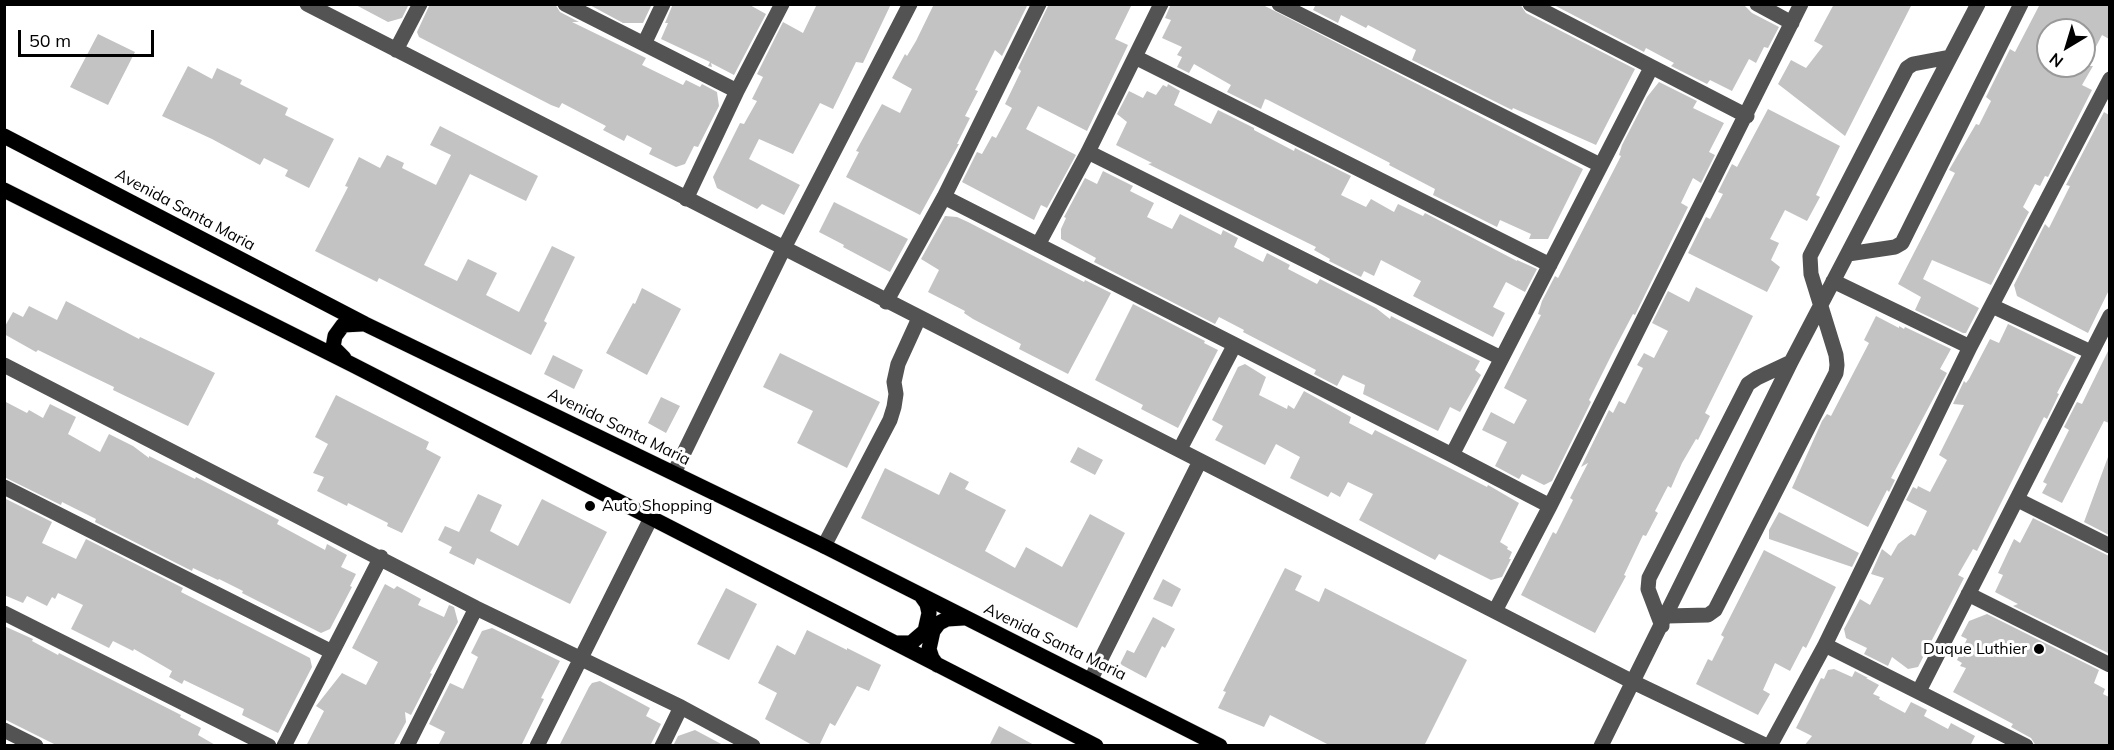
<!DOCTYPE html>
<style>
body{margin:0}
#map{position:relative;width:2114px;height:750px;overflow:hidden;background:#fff;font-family:Mulish,sans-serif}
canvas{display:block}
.frame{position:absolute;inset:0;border:6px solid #000;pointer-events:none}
.north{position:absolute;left:2036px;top:18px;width:60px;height:60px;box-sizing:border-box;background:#fff;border:2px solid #999;border-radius:50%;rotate:218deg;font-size:16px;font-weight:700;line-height:24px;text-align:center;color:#000}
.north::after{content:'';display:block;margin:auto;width:21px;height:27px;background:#000;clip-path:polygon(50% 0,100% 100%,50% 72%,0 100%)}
.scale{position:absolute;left:18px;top:30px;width:136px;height:27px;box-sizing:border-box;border:3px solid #000;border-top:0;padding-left:8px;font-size:18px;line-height:21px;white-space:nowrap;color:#000;-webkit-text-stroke:4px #fff;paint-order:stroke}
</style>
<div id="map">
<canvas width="2114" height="750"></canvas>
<div class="frame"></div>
<div class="north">N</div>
<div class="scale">50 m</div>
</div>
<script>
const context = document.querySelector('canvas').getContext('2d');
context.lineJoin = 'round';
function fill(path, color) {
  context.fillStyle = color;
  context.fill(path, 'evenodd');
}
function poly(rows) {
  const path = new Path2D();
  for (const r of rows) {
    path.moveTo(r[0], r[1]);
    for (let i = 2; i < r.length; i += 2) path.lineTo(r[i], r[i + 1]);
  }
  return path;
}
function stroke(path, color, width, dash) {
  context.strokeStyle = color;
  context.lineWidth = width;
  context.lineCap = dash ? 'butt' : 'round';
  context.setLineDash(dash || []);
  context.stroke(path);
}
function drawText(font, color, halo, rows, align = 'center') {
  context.font = font + ' Mulish,sans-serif';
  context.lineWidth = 6;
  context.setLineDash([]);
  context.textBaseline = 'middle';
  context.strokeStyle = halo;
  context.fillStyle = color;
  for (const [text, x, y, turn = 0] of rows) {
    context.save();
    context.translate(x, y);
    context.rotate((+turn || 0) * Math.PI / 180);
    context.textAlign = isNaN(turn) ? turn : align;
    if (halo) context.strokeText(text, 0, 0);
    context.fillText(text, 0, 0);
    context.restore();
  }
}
fill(poly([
 [354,4,409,4,402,18,388,22],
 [430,4,555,4,560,12,579,22,572,22,646,58,642,65,683,85,686,80,700,87,702,84,717,92,719,106,698,147,694,146,685,164,676,167,649,154,652,148,627,135,624,141,603,130,606,126,562,103,559,108,551,105,419,37,417,32],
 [588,4,652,4,643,23,623,23],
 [673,4,748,4,766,14,734,75,711,63,712,67,708,66,710,62,661,39,668,23,665,23],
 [817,4,891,4,863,63,856,62,833,109,820,103,793,154,759,139,749,159,800,185,784,215,762,204,757,209,717,188,713,177,740,123,744,124,757,101,752,99,763,77,757,74,783,22,803,33],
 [934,4,1028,4,1002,56,995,50,975,90,978,91,965,116,970,118,957,144,959,144,920,215,846,177,859,152,856,151,882,104,900,113,912,89,892,78,905,54,907,56,916,41],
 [1049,4,1132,4,1115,39,1128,45,1087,131,1038,106,1026,129,1076,155,1047,208,1041,205,1034,220,962,182,977,152,982,154,992,136,996,138,1012,108,1005,104,1021,71,1018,68],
 [1171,4,1261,4,1583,169,1548,239,1529,239,1531,234,1500,220,1497,227,1433,195,1435,189,1389,165,1390,163,1268,100,1265,99,1261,109,1227,92,1231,85,1194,64,1189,73,1177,67,1182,57,1177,55,1182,47,1162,38,1171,20,1165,18],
 [1316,4,1520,4,1526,13,1635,69,1596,145,1513,108,1512,110,1412,60,1416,50,1368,25,1366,28,1341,15,1338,23,1313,10],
 [1552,4,1743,4,1752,13,1779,27,1768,48,1764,47,1756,63,1749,59,1732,91,1710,80,1707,84,1671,66,1674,63,1646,48,1644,52],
 [1834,4,1912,4,1845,136,1778,84,1791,60,1806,68,1823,46,1814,41],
 [2040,4,2109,4,2109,39,2102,35,2086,66,2093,66,2082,85,2092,90,2048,177,2045,176,2040,186,2035,184,2023,207,2029,212,1991,285,1932,260,1923,279,1979,308,1966,333,1963,333,1915,310,1921,297,1898,284,1955,173,1949,170,1976,124,1979,125,1991,101,1986,97,2010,49,2015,52],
 [2048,30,2084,30,2084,66,2048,66],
 [98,34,135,52,108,105,70,87],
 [188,66,212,79,217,68,242,80,240,84,288,108,285,115,334,139,309,188,285,176,288,170,264,158,260,165,212,139,162,116],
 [1659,82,1697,101,1693,108,1724,123,1709,152,1715,155,1701,183,1693,178,1681,203,1688,207,1635,315,1633,314,1613,352,1589,400,1591,402,1552,481,1544,485,1522,474,1519,479,1495,466,1507,442,1482,430,1491,412,1514,424,1527,400,1504,388,1541,315,1538,314,1542,301,1555,276,1558,278,1621,156,1619,155,1622,145,1647,97],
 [1168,84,1180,91,1174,105,1211,124,1218,110,1254,128,1254,130,1294,151,1295,148,1351,176,1341,195,1366,207,1371,199,1394,212,1398,204,1423,216,1425,213,1517,261,1517,260,1537,269,1525,292,1506,282,1493,307,1505,313,1493,337,1413,296,1421,281,1381,260,1374,276,1364,271,1361,277,1329,261,1330,259,1314,250,1316,247,1148,164,1152,163,1116,145,1127,122,1117,114,1129,91,1143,98,1147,91,1156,95,1163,85,1167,87],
 [1768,109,1840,146,1816,195,1820,197,1807,221,1785,210,1770,239,1779,243,1771,260,1780,267,1767,292,1688,253,1706,217,1710,219,1723,194,1718,192,1732,164,1737,167],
 [2104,112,2109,115,2109,290,2088,333,2017,296,2014,285,2045,224,2049,228,2070,186,2066,185],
 [440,126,538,176,526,201,470,174,424,265,457,281,468,259,497,273,486,295,519,312,552,246,575,257,544,321,547,323,531,355,379,278,377,282,315,251,348,187,345,186,359,157,380,168,387,155,404,163,402,168,436,185,451,155,430,145],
 [1103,171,1133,186,1130,191,1154,203,1147,217,1172,229,1180,214,1221,235,1223,230,1238,238,1234,247,1263,262,1267,253,1290,265,1288,269,1317,284,1320,279,1376,308,1390,319,1391,316,1480,361,1475,370,1481,375,1460,412,1450,407,1438,431,1363,394,1365,385,1343,375,1337,386,1314,374,1316,370,1243,332,1244,330,1219,317,1215,324,1094,262,1096,258,1061,239,1061,229,1066,218,1064,217,1085,178,1097,184],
 [834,202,908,239,890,272,843,247,844,245,819,232],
 [945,216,957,217,968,222,1084,282,1085,280,1111,293,1068,374,1019,349,1021,344,973,319,964,313,965,311,928,292,939,270,921,259],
 [1696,287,1753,316,1705,413,1710,416,1698,440,1696,439,1682,463,1671,488,1668,486,1655,511,1658,513,1646,536,1643,535,1624,575,1626,576,1595,633,1521,595,1553,532,1556,534,1573,500,1570,498,1588,463,1581,467,1609,410,1613,413,1619,401,1625,404,1643,368,1637,365,1644,353,1654,358,1668,331,1652,323,1668,291,1689,302],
 [642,288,681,309,647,375,606,353,633,303,635,304],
 [66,301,139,339,140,337,215,373,188,426,113,390,114,387,91,376,38,350,36,352,4,334,4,328,13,312,23,317,29,306,57,320],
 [1133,304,1205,341,1204,343,1218,350,1178,428,1141,409,1143,405,1095,380],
 [1876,316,1899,328,1899,326,1904,329,1905,327,1951,349,1940,369,1947,373,1891,478,1895,480,1889,492,1887,490,1868,527,1792,488,1822,421,1827,414,1831,416,1869,343,1864,340],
 [2008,324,2076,357,2057,393,2059,394,2047,419,2044,417,1977,551,1973,549,1958,575,1964,578,1918,667,1908,669,1892,657,1888,666,1864,654,1867,648,1846,638,1844,629,1860,599,1870,605,1884,578,1871,574,1882,549,1891,556,1898,544,1911,534,1915,536,1927,511,1906,500,1913,487,1917,489,1918,486,1930,492,1947,460,1939,455,1964,405,1953,404,1964,381,1966,383,1969,379,1990,339,1999,343],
 [2109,349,2109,423,2104,421,2062,503,2042,493,2047,484,2043,482,2069,430,2064,427,2077,402,2082,404],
 [780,353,880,402,847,468,797,443,813,411,763,387],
 [553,355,583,370,574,389,544,374],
 [1245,364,1266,377,1259,395,1287,409,1288,405,1294,409,1304,391,1351,417,1349,423,1372,435,1375,430,1487,487,1488,485,1519,503,1500,542,1508,547,1507,549,1512,552,1509,559,1511,559,1502,577,1491,580,1439,554,1435,560,1359,520,1373,494,1348,482,1340,497,1331,492,1328,497,1290,478,1300,457,1276,444,1265,465,1215,440,1223,426,1212,420,1238,367],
 [336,395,429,442,426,449,441,457,402,533,387,526,388,523,348,503,347,506,317,491,324,477,313,473,328,444,315,437],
 [661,397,680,406,666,433,648,423],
 [4,401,27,413,29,410,43,418,50,404,76,417,68,434,100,452,109,434,133,446,149,458,149,456,195,479,196,477,279,520,277,524,325,550,327,544,347,555,341,567,356,574,350,586,352,587,330,629,321,633,242,593,243,591,219,579,218,580,193,568,192,571,95,522,96,519,62,502,61,505,4,477],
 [1078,447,1103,460,1095,475,1070,462],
 [2108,457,2109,457,2109,535,2084,522],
 [885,468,939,495,950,472,969,482,965,489,1006,510,985,551,1015,568,1026,547,1062,567,1090,514,1125,533,1077,628,861,518],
 [478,494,502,505,490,531,518,546,542,499,607,532,570,604,477,558,474,565,449,553,452,547,438,540,445,526,459,532],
 [4,498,52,522,42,543,76,559,86,539,183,588,181,592,310,658,312,667,278,733,242,715,244,709,184,680,182,684,169,677,172,671,134,649,133,651,113,641,109,648,71,629,83,605,58,593,55,599,52,597,47,606,27,596,23,603,4,595],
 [1779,512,1859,553,1852,567,1769,539,1769,530],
 [2033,518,2109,556,2109,649,2108,653,2013,606,2018,604,1995,592,2003,575,1998,573,2014,539,2020,543],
 [1764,550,1836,587,1806,648,1803,646,1790,671,1775,663,1763,690,1770,694,1758,715,1696,684,1708,659,1712,661,1724,637,1721,635],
 [1285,568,1302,576,1295,590,1319,602,1325,588,1467,660,1424,746,1331,746,1270,715,1264,727,1218,708,1226,692,1223,691],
 [1163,579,1181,589,1172,607,1153,599],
 [385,584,394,589,397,586,421,599,418,605,444,617,449,605,454,607,458,622,430,673,432,674,411,715,405,712,406,722,393,746,306,746,324,711,316,706,342,673,366,685,378,662,352,648],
 [726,588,757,604,729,660,697,644],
 [1987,614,2099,670,2094,683,2105,689,2103,694,2109,697,2109,746,2036,746,2031,738,2011,727,2013,724,1953,692,1966,668,1960,666,1962,663,1957,660,1967,639,1961,636,1969,621],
 [1153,617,1175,629,1165,648,1162,646,1146,678,1120,664,1127,650,1134,653],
 [4,626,33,639,32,641,58,655,59,653,181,715,180,717,201,728,198,735,217,746,58,746,4,719],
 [492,628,560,661,541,698,544,699,521,746,438,746,445,732,429,724,450,683,463,689,478,657,471,653,482,631],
 [807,630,847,650,847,648,881,665,869,691,857,686,835,726,830,723,819,746,814,746,765,719,777,693,758,683,777,645,795,655],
 [1834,669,1852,677,1855,671,1868,678,1866,678,1879,685,1873,694,1880,697,1879,699,1905,713,1911,702,1927,710,1924,716,1948,729,1951,723,1975,736,1970,746,1804,746,1812,736,1796,728,1821,678,1824,679,1828,670],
 [600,681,650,708,646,716,661,724,650,746,559,746,589,687,592,683],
 [999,726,1036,746,989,746],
 [695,730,725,746,673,746,678,736]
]), '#c3c3c3');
const major = poly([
 [4,136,365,324,824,546,1220,746],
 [4,190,353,365,1096,746],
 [344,358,333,347,335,336,343,325,362,324],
 [896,643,911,643,925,631,929,613,927,604,922,597],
 [937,665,932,658,929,649,933,631,939,623,947,619,963,618]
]);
stroke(major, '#dbdbdb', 16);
stroke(poly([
 [307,4,1633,682,1767,746],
 [565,4,737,91],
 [1279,4,1600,165],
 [1530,4,1747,116],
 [1757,4,1792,23],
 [644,44,663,4],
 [396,50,420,4],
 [1135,57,1550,265],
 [1088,152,1501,358],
 [944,197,1452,455,1550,506],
 [686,199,737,91,782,4],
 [1038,245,1088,152,1161,4],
 [1848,254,1895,247,1902,243,2021,4],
 [1833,281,1970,347],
 [886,302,944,197,1039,4],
 [1992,306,2091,352],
 [4,365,476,608,681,707,753,746],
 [1180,449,1234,346],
 [1452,455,1651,68],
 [674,473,784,248,910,4],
 [4,487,332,652],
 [2018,500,2110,546],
 [824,546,890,420,894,407,896,394,894,382,898,364,919,318],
 [1968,594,2110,665],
 [1495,611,1550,506,1801,4],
 [4,613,269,746],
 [1667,616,1708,615,1715,610,1836,373,1837,365,1836,355,1811,274,1810,256,1907,68,1913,64,1950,57],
 [1662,626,1648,589,1649,578,1748,384,1757,378,1791,362],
 [1825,645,1970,347,2110,79],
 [1091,679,1200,461],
 [1919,691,2110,316],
 [4,730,36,746],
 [284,746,381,557],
 [407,746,476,608],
 [537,746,651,518],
 [662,746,681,707],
 [1601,746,1791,362,1978,4],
 [1770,746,1825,645,2026,746]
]), '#535353', 15);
stroke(major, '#000', 15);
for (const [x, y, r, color] of [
 [590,506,6,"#000"],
 [2039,649,6,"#000"]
]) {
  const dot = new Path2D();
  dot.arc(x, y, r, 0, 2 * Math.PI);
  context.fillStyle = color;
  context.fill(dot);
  stroke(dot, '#fff', 2);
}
drawText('16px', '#000', '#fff', [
 ["Avenida Santa Maria",185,210,28],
 ["Avenida Santa Maria",619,427,26],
 ["Avenida Santa Maria",1055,642,26]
]);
drawText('16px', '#000', '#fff', [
 ["Auto Shopping",602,506],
 ["Duque Luthier",2027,649,"right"]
], 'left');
</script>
